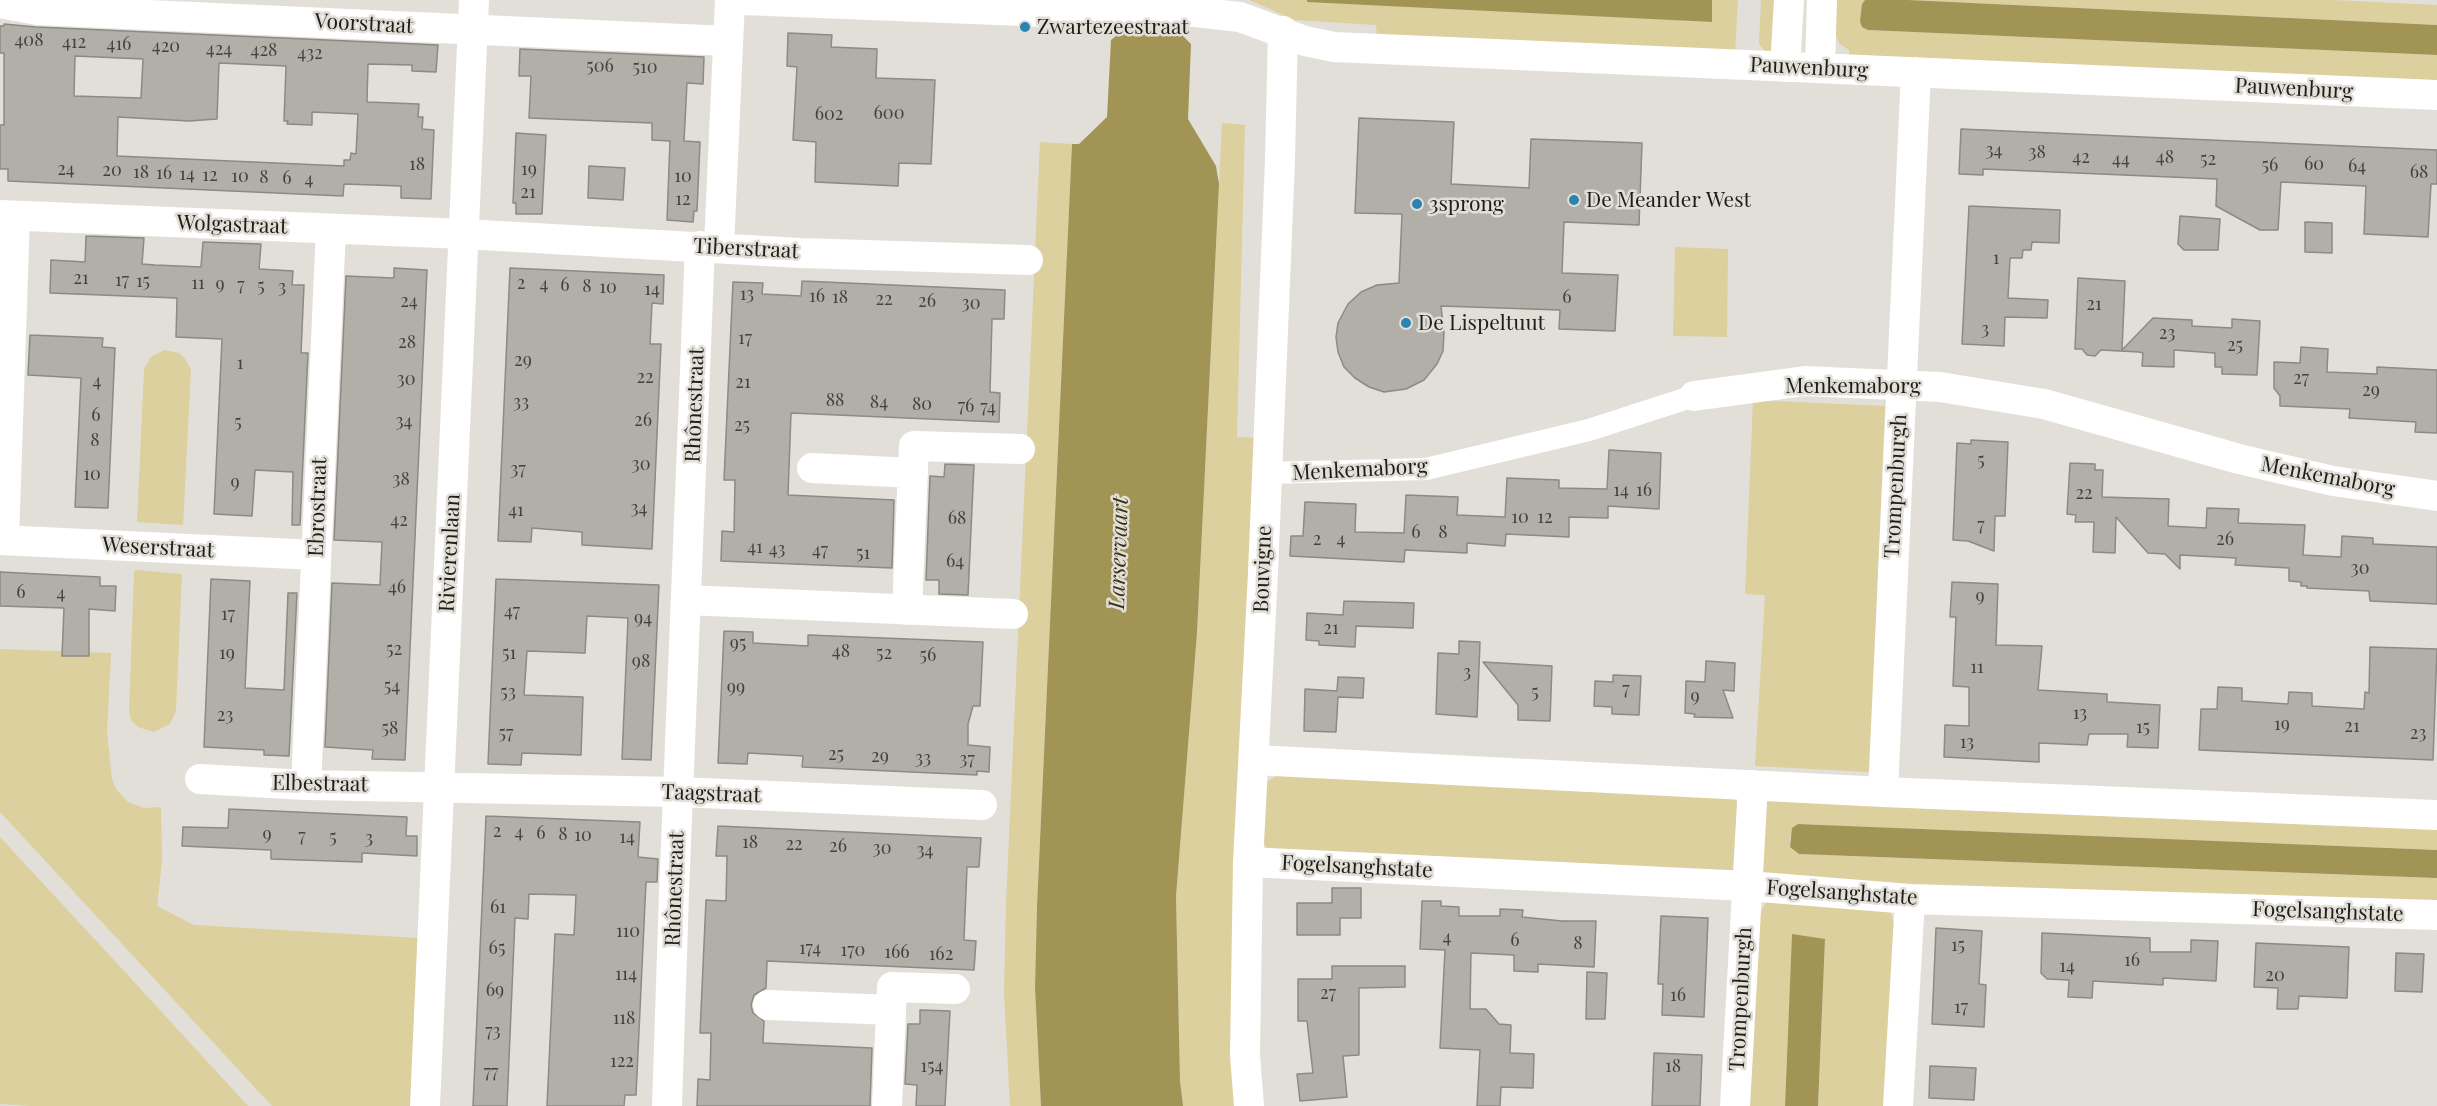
<!DOCTYPE html>
<meta charset="utf-8">
<style>
body{margin:0}
canvas{display:block;background:#e1dfd7}
</style>
<canvas width="2437" height="1106"></canvas>
<script>
const context = document.querySelector('canvas').getContext('2d');
context.lineJoin = 'round';
function fill(path, color) {
  context.fillStyle = color;
  context.fill(path, 'evenodd');
}
function poly(rows) {
  const path = new Path2D();
  for (const r of rows) {
    path.moveTo(r[0], r[1]);
    for (let i = 2; i < r.length; i += 2) path.lineTo(r[i], r[i + 1]);
  }
  return path;
}
function stroke(path, color, width, dash) {
  context.strokeStyle = color;
  context.lineWidth = width;
  context.lineCap = dash ? 'butt' : 'round';
  context.setLineDash(dash || []);
  context.stroke(path);
}
function drawText(font, color, halo, rows, align = 'center') {
  context.font = font + ' "Playfair Display",serif';
  context.lineWidth = 5;
  context.setLineDash([]);
  context.textBaseline = 'middle';
  context.strokeStyle = halo;
  context.fillStyle = color;
  for (const [text, x, y, turn = 0] of rows) {
    context.save();
    context.translate(x, y);
    context.rotate((+turn || 0) * Math.PI / 180);
    context.textAlign = isNaN(turn) ? turn : align;
    if (halo) context.strokeText(text, 0, 0);
    context.fillText(text, 0, 0);
    context.restore();
  }
}
fill(poly([
 [1249,0,1307,0,1711,22,1712,0,1738,0,1735,52,1377,36,1376,25,1295,20],
 [1761,0,1783,0,1772,50,1766,52,1759,44],
 [1836,0,1865,0,1864,2,1868,30,2437,55,2437,83,1849,57,1849,50,1840,44,1835,35],
 [1908,0,2334,0,2437,5,2437,25],
 [1222,123,1245,125,1237,437,1259,438,1242,1106,1183,1106,1180,1081,1176,896,1197,633],
 [1040,142,1072,144,1037,906,1035,988,1041,1106,1010,1106,1004,993,1006,904],
 [1675,247,1728,249,1727,337,1673,336],
 [164,350,179,353,186,360,191,370,183,525,137,522,144,369,151,357],
 [1753,400,1885,406,1870,772,1755,766,1765,595,1745,594],
 [136,570,182,574,176,711,170,724,154,732,138,727,131,720,129,712,134,572],
 [0,649,111,653,107,732,112,779,116,789,128,802,144,808,161,807,162,861,157,906,194,925,418,938,411,1106,272,1106,0,812],
 [1279,775,1723,790,1739,803,1733,875,1271,852,1265,846,1261,833,1266,782],
 [1773,792,2437,824,2437,850,1799,824,1790,837,1790,847,1800,854,2437,878,2437,912,1764,878,1760,858,1764,802],
 [0,837,125,972,248,1106,30,1106,0,1104],
 [1766,902,1889,907,1894,923,1887,1106,1818,1106,1825,940,1792,935,1785,1106,1748,1106,1757,919]
]), '#dcd09e');
fill(poly([
 [1122,0,1183,0,1182,35,1191,44,1188,119,1216,166,1219,184,1197,633,1176,896,1180,1081,1183,1106,1041,1106,1035,988,1037,906,1072,144,1079,144,1107,117,1111,40,1121,32],
 [1307,0,1712,0,1712,22,1307,2],
 [1865,0,1908,0,2437,25,2437,55,1868,30,1862,27,1860,21,1862,4],
 [1798,824,2437,850,2437,878,1799,854,1790,847,1792,828],
 [1792,934,1825,939,1818,1106,1785,1106]
]), '#a29455');
fill(poly([
 [1119,0,1186,0,1185,33,1117,30]
]), '#e1dfd7');
const building = poly([
 [4,24,36,27,438,45,436,72,412,71,412,65,368,64,367,102,419,104,418,117,423,117,422,129,434,130,431,199,401,198,401,186,344,184,343,196,8,181,8,169,0,169,0,125,4,125,4,53,0,53,0,26,4,26,4,24],
 [75,56,143,59,141,98,74,96,75,56],
 [219,63,286,66,284,121,288,121,287,124,312,125,312,112,358,114,356,154,351,153,350,160,344,160,344,166,117,156,118,117,189,121,217,119,219,63],
 [788,33,832,35,831,47,877,49,876,78,935,80,931,164,899,163,898,186,815,182,816,142,793,140,797,67,787,66,788,33],
 [520,49,704,57,703,84,687,83,684,141,700,142,697,211,694,211,693,222,667,220,670,141,652,140,652,123,529,118,531,76,519,76,520,49],
 [1359,118,1454,122,1451,184,1529,188,1531,139,1642,143,1639,225,1564,222,1562,273,1618,275,1615,331,1559,329,1560,310,1441,306,1444,333,1443,351,1437,364,1424,380,1406,389,1384,392,1369,387,1355,378,1344,367,1338,352,1336,337,1338,323,1348,304,1361,292,1377,285,1399,283,1402,214,1355,213,1359,118],
 [1961,129,2437,150,2437,184,2431,184,2428,237,2364,234,2366,186,2281,182,2278,230,2260,230,2216,206,2217,179,1983,169,1983,175,1959,174,1961,129],
 [516,133,546,135,542,214,516,214,516,203,513,203,516,133],
 [589,166,625,168,623,200,588,198,589,166],
 [1969,206,2060,210,2059,243,2032,242,2031,250,2023,250,2022,258,2010,258,2008,298,2048,300,2047,318,2005,317,2004,346,1962,344,1969,206],
 [2180,216,2220,219,2218,250,2184,250,2178,244,2180,216],
 [2305,222,2332,223,2332,253,2305,252,2305,222],
 [86,236,144,238,142,264,155,265,201,267,203,242,261,244,259,269,293,271,292,285,304,285,301,353,308,353,300,525,292,525,293,472,255,470,252,516,214,514,222,339,176,337,177,298,50,293,51,260,85,262,86,236],
 [394,268,427,270,405,760,372,759,373,750,325,747,332,583,380,585,382,542,334,540,346,276,394,278,394,268],
 [510,268,664,275,663,304,652,303,650,344,661,344,652,549,582,545,582,532,532,528,531,542,498,541,510,268],
 [2078,278,2125,281,2122,350,2153,318,2192,320,2192,326,2232,328,2232,319,2260,321,2257,375,2222,374,2222,367,2215,367,2215,353,2174,350,2174,367,2142,366,2143,353,2139,352,2101,350,2095,356,2087,355,2082,349,2075,349,2078,278],
 [802,281,1005,290,1004,319,992,319,990,392,1000,393,999,422,791,413,788,495,894,500,892,568,721,561,722,531,734,532,735,480,724,480,733,282,763,283,762,294,801,296,802,281],
 [30,335,103,338,102,347,115,348,108,508,75,507,81,378,28,375,30,335],
 [2301,347,2328,349,2327,372,2377,374,2377,367,2437,370,2437,433,2415,432,2416,422,2349,418,2350,409,2280,406,2280,396,2274,388,2274,362,2300,363,2301,347],
 [1971,440,2008,442,2005,516,1995,516,1994,551,1968,541,1953,540,1957,443,1971,444,1971,440],
 [1609,450,1661,453,1659,509,1608,506,1608,518,1569,517,1569,537,1506,534,1505,546,1467,543,1467,553,1405,550,1404,562,1290,556,1291,536,1303,536,1305,502,1356,504,1355,532,1404,533,1406,495,1458,497,1457,515,1505,517,1507,478,1559,480,1559,488,1607,489,1609,450],
 [2070,463,2095,464,2095,470,2103,470,2102,497,2169,499,2168,526,2206,528,2207,508,2239,509,2238,523,2305,525,2303,555,2341,557,2342,536,2373,538,2373,544,2437,547,2437,604,2370,601,2369,591,2307,588,2307,586,2301,586,2301,582,2289,581,2289,568,2235,565,2236,558,2180,555,2180,569,2165,554,2148,553,2116,517,2115,553,2093,552,2094,522,2075,522,2076,515,2067,514,2070,463],
 [945,464,974,465,968,595,939,594,939,580,926,580,930,476,944,477,945,464],
 [0,572,100,577,100,586,116,586,115,611,89,609,89,656,62,656,64,608,0,606,0,572],
 [211,579,250,581,245,688,284,690,288,593,297,593,289,756,264,755,264,750,204,747,211,579],
 [496,579,659,585,651,760,622,759,628,618,587,616,585,653,527,651,524,695,583,697,581,755,522,753,521,765,488,764,496,579],
 [1952,582,1998,584,1996,645,2042,646,2038,690,2107,694,2107,702,2160,705,2158,748,2127,747,2128,734,2089,734,2087,745,2039,743,2039,762,1944,757,1945,725,1969,726,1969,687,1953,686,1956,617,1950,617,1952,582],
 [1344,601,1414,603,1413,628,1356,626,1355,647,1319,645,1319,641,1306,640,1307,613,1343,615,1344,601],
 [724,631,753,632,753,643,808,646,808,635,983,642,980,706,973,706,968,724,968,745,990,747,989,772,977,771,977,775,802,767,803,756,748,753,747,764,718,763,724,631],
 [1459,641,1480,642,1477,717,1436,714,1438,653,1459,654,1459,641],
 [2370,647,2437,649,2433,760,2199,750,2201,709,2217,709,2218,687,2242,688,2242,701,2288,704,2289,692,2312,693,2312,706,2364,709,2365,692,2369,693,2370,647],
 [1706,661,1735,663,1734,691,1723,690,1733,718,1694,717,1695,714,1685,713,1686,681,1705,682,1706,661],
 [1483,662,1552,666,1550,721,1518,720,1518,705,1483,662],
 [1613,675,1641,676,1639,715,1612,714,1612,707,1594,706,1595,681,1613,682,1613,675],
 [1338,677,1364,678,1363,698,1338,697,1336,732,1304,731,1305,689,1337,691,1338,677],
 [229,809,407,817,406,836,417,836,417,856,362,853,362,862,271,859,271,850,182,846,183,827,228,828,229,809],
 [486,816,640,822,638,857,658,859,657,882,646,882,636,1095,625,1095,624,1106,547,1106,555,934,574,935,576,895,529,894,528,919,515,918,507,1106,473,1106,486,816],
 [718,826,981,838,979,867,967,867,964,940,976,941,974,970,767,961,766,988,754,995,751,1005,753,1013,764,1021,763,1043,872,1048,870,1106,697,1106,698,1079,710,1080,711,1033,700,1033,706,900,726,901,727,856,716,856,718,826],
 [1332,888,1361,888,1361,918,1340,918,1340,935,1297,935,1297,903,1332,903,1332,888],
 [1422,901,1441,901,1441,906,1459,907,1459,916,1500,916,1500,909,1523,910,1522,917,1562,921,1596,921,1594,967,1538,964,1538,972,1514,971,1514,955,1471,953,1470,1009,1486,1009,1499,1024,1511,1025,1510,1053,1534,1054,1533,1088,1501,1087,1500,1106,1477,1106,1480,1050,1440,1048,1445,950,1420,949,1422,901],
 [1661,916,1708,918,1704,1017,1662,1015,1663,984,1658,984,1661,916],
 [1936,928,1982,931,1979,984,1986,985,1984,1027,1932,1024,1936,928],
 [2042,933,2150,938,2150,952,2191,952,2191,940,2218,941,2216,981,2163,978,2163,985,2093,981,2092,998,2068,997,2069,980,2047,979,2041,973,2042,933],
 [2256,943,2349,947,2347,998,2299,996,2298,1009,2277,1009,2278,988,2254,987,2256,943],
 [2396,953,2424,954,2422,992,2395,991,2396,953],
 [1332,966,1405,966,1405,987,1359,988,1359,1055,1343,1056,1347,1097,1300,1101,1297,1074,1313,1073,1307,1021,1298,1021,1298,979,1332,979,1332,966],
 [1587,972,1607,973,1605,1019,1586,1019,1587,972],
 [920,1010,950,1011,945,1106,916,1106,917,1085,905,1084,908,1024,920,1024,920,1010],
 [1654,1053,1702,1055,1700,1106,1652,1106,1654,1053],
 [1930,1066,1976,1068,1974,1100,1929,1098,1930,1066]
]);
fill(building, '#b1afa8');
stroke(building, '#8b8a83', 1.5);
stroke(poly([
 [1267,473,1426,469,1589,430,1694,396]
]), '#fff', 22);
stroke(poly([
 [743,0,1048,12,1081,6,1186,11,1240,17,1305,41,1334,47,2437,95],
 [0,3,37,10,728,41],
 [1785,67,1789,0],
 [1820,68,1822,0],
 [0,215,464,234,800,253,1028,260],
 [719,247,730,0],
 [1694,396,1805,381,1940,387,2044,404,2239,459,2333,481,2437,496],
 [812,468,913,473],
 [0,540,316,555],
 [4,540,15,216],
 [686,600,1013,614],
 [907,610,914,446,1020,449],
 [1255,760,1883,792,2437,815],
 [200,779,306,785,679,792,982,805],
 [306,785,331,229],
 [1883,792,1916,72],
 [1248,862,1748,886,1910,899,2437,915],
 [768,1005,891,1010],
 [425,1106,474,0],
 [667,1106,674,893,700,246],
 [887,1106,892,987,955,989],
 [1249,1106,1245,1055,1248,862,1263,573,1280,160,1283,31],
 [1735,1106,1753,785],
 [1898,1106,1910,899]
]), '#fff', 30);
for (const [x, y, r, color] of [
 [1025,27,6,"#2a84b2"],
 [1574,200,6,"#2a84b2"],
 [1417,204,6,"#2a84b2"],
 [1406,323,6,"#2a84b2"]
]) {
  const dot = new Path2D();
  dot.arc(x, y, r, 0, 2 * Math.PI);
  context.fillStyle = color;
  context.fill(dot);
  stroke(dot, '#e1dfd7', 2);
}
drawText('18px', '#43423e', null, [
 ["408",29,40],
 ["412",74,42],
 ["416",119,44],
 ["420",166,46],
 ["424",219,49],
 ["428",264,50],
 ["432",310,53],
 ["506",600,66],
 ["510",645,67],
 ["600",889,113],
 ["602",829,114],
 ["34",1994,150],
 ["38",2037,152],
 ["42",2081,157],
 ["48",2165,157],
 ["44",2121,159],
 ["52",2208,159],
 ["18",417,164],
 ["60",2314,164],
 ["56",2270,165],
 ["64",2357,166],
 ["24",66,169],
 ["19",529,169],
 ["20",112,170],
 ["18",141,172],
 ["68",2419,172],
 ["16",164,173],
 ["14",187,174],
 ["12",210,175],
 ["10",240,176],
 ["10",683,176],
 ["8",264,177],
 ["6",287,178],
 ["4",309,179],
 ["21",528,192],
 ["12",683,199],
 ["1",1996,258],
 ["21",81,278],
 ["17",122,280],
 ["15",143,281],
 ["11",198,283],
 ["2",521,283],
 ["9",220,284],
 ["4",544,284],
 ["7",241,285],
 ["6",565,285],
 ["5",261,286],
 ["8",587,286],
 ["3",282,287],
 ["10",608,287],
 ["14",652,289],
 ["13",747,294],
 ["16",817,296],
 ["18",840,297],
 ["6",1567,297],
 ["22",884,299],
 ["24",409,301],
 ["26",927,301],
 ["30",971,303],
 ["21",2094,304],
 ["3",1985,329],
 ["23",2167,333],
 ["17",745,338],
 ["28",407,342],
 ["25",2235,345],
 ["29",523,360],
 ["1",240,363],
 ["22",645,377],
 ["27",2301,378],
 ["30",406,379],
 ["4",97,381],
 ["21",743,382],
 ["29",2371,390],
 ["88",835,400],
 ["33",521,402],
 ["84",879,402],
 ["80",922,404],
 ["76",966,406],
 ["74",988,407],
 ["6",96,415],
 ["26",643,420],
 ["34",404,421],
 ["5",238,422],
 ["25",742,425],
 ["8",95,440],
 ["5",1981,460],
 ["30",641,464],
 ["37",518,469],
 ["10",92,474],
 ["38",401,479],
 ["9",235,482],
 ["14",1621,490],
 ["16",1644,490],
 ["22",2084,493],
 ["34",639,508],
 ["41",516,510],
 ["10",1520,517],
 ["12",1545,517],
 ["68",957,518],
 ["42",399,520],
 ["7",1981,525],
 ["6",1416,532],
 ["8",1443,532],
 ["2",1317,539],
 ["4",1341,539],
 ["26",2225,539],
 ["41",755,547],
 ["43",777,549],
 ["47",820,550],
 ["51",863,553],
 ["64",955,561],
 ["30",2360,568],
 ["46",397,587],
 ["6",21,592],
 ["4",61,593],
 ["9",1980,596],
 ["47",512,611],
 ["17",228,614],
 ["94",643,618],
 ["21",1331,628],
 ["95",738,643],
 ["52",394,649],
 ["48",841,651],
 ["19",227,653],
 ["51",509,653],
 ["52",884,653],
 ["56",928,655],
 ["98",641,661],
 ["11",1977,667],
 ["3",1467,672],
 ["54",392,686],
 ["99",736,687],
 ["7",1626,689],
 ["53",508,692],
 ["5",1535,692],
 ["9",1695,696],
 ["13",2080,713],
 ["23",225,715],
 ["19",2282,724],
 ["21",2352,726],
 ["15",2143,727],
 ["58",390,728],
 ["57",506,733],
 ["23",2418,733],
 ["13",1967,742],
 ["25",836,754],
 ["29",880,756],
 ["33",923,758],
 ["37",967,759],
 ["2",497,831],
 ["4",519,832],
 ["6",541,833],
 ["9",267,834],
 ["8",563,834],
 ["10",583,835],
 ["7",302,836],
 ["5",333,837],
 ["14",627,837],
 ["3",369,838],
 ["18",750,842],
 ["22",794,844],
 ["26",838,846],
 ["30",882,848],
 ["34",925,850],
 ["61",498,907],
 ["110",628,931],
 ["4",1447,937],
 ["6",1515,940],
 ["8",1578,943],
 ["15",1958,945],
 ["65",497,948],
 ["174",810,948],
 ["170",853,950],
 ["166",897,952],
 ["162",941,954],
 ["16",2132,960],
 ["14",2067,966],
 ["114",626,974],
 ["20",2275,975],
 ["69",495,990],
 ["27",1328,993],
 ["16",1678,995],
 ["17",1961,1007],
 ["118",624,1018],
 ["73",493,1031],
 ["122",622,1061],
 ["154",932,1066],
 ["18",1673,1066],
 ["77",491,1072]
]);
drawText('21px', '#1e1d1a', '#e1dfd7', [
 ["Voorstraat",364,24,3],
 ["Pauwenburg",1809,68,3],
 ["Pauwenburg",2294,89,3],
 ["Wolgastraat",232,225,2],
 ["Tiberstraat",746,249,3],
 ["Menkemaborg",1853,386],
 ["Rhônestraat",695,405,-88],
 ["Menkemaborg",1360,470,-3],
 ["Menkemaborg",2328,477,11],
 ["Trompenburgh",1896,486,-87],
 ["Ebrostraat",318,507,-88],
 ["Weserstraat",158,548,3],
 ["Rivierenlaan",450,553,-87],
 ["Bouvigne",1263,569,-88],
 ["Elbestraat",320,784,1],
 ["Taagstraat",711,794,2],
 ["Fogelsanghstate",1357,867,3],
 ["Rhônestraat",675,889,-88],
 ["Fogelsanghstate",1842,893,4],
 ["Fogelsanghstate",2328,912,2],
 ["Trompenburgh",1741,999,-87]
]);
drawText('21px', '#1e1d1a', '#e1dfd7', [
 ["Zwartezeestraat",1037,27],
 ["De Meander West",1586,200],
 ["3sprong",1429,204],
 ["De Lispeltuut",1418,323]
], 'left');
drawText('italic 22px', '#373013', '#e1dfd7', [
 ["Larservaart",1119,553,-88]
]);
</script>
